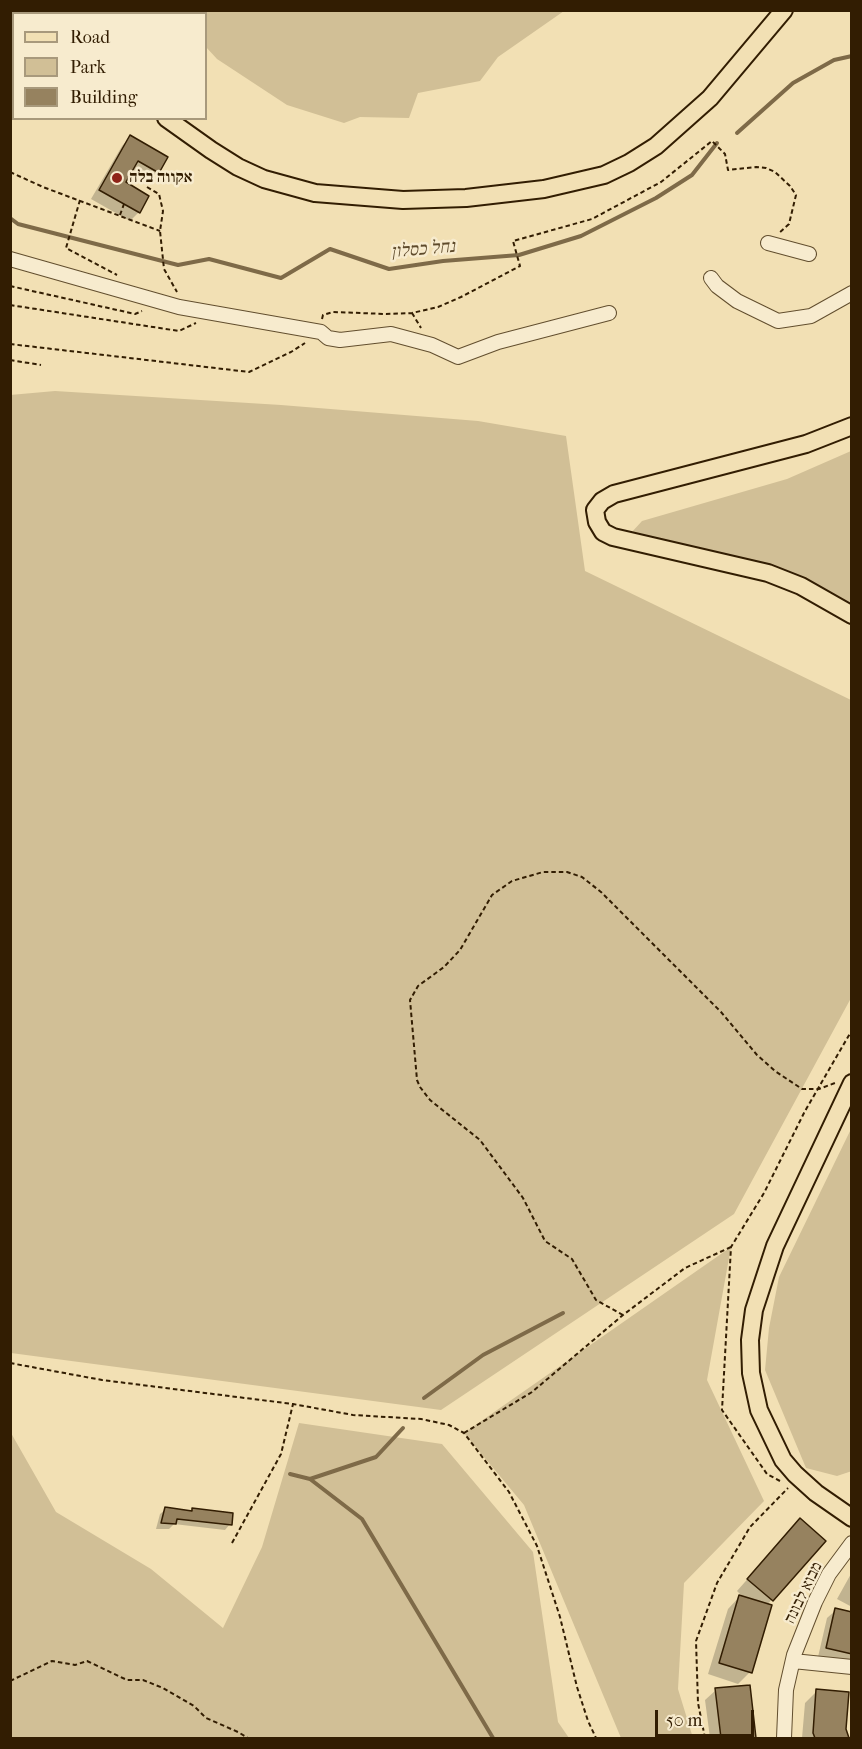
<!DOCTYPE html>
<meta charset="utf-8">
<style>
body{margin:0}
#map{position:relative;width:862px;height:1749px;overflow:hidden;background:#f2e0b4;font-family:"IM FELL French Canon",serif}
canvas{display:block}
.frame{position:absolute;inset:0;border:12px solid #321d02;pointer-events:none}
.legend{position:absolute;left:12px;top:12px;width:195px;height:108px;box-sizing:border-box;background:#f7ebce;border:2px solid #a8997c;margin:0;padding:8px 10px;list-style:none;font-size:18px;color:#321d02}
.legend li{display:flex;align-items:center;gap:12px;height:30px}
.legend b{width:30px;border:2px solid #a8997c}
.scale{position:absolute;left:655px;top:1710px;width:99px;height:27px;box-sizing:border-box;border:3px solid #321d02;border-top:0;padding-left:8px;font-size:18px;line-height:21px;white-space:nowrap;color:#321d02;-webkit-text-stroke:4px #f7ebce;paint-order:stroke}
</style>
<div id="map">
<canvas width="862" height="1749"></canvas>
<div class="frame"></div>
<ul class="legend">
<li><b style="height:8px;background:#f2e0b4"></b>Road</li>
<li><b style="height:16px;background:#d1bf96"></b>Park</li>
<li><b style="height:16px;background:#96825f"></b>Building</li>
</ul>
<div class="scale">50 m</div>
</div>
<script>
const context = document.querySelector('canvas').getContext('2d');
context.lineJoin = 'round';
function fill(path, color) {
  context.fillStyle = color;
  context.fill(path, 'evenodd');
}
function poly(rows) {
  const path = new Path2D();
  for (const r of rows) {
    path.moveTo(r[0], r[1]);
    for (let i = 2; i < r.length; i += 2) path.lineTo(r[i], r[i + 1]);
  }
  return path;
}
function stroke(path, color, width, dash) {
  context.strokeStyle = color;
  context.lineWidth = width;
  context.lineCap = dash ? 'butt' : 'round';
  context.setLineDash(dash || []);
  context.stroke(path);
}
function drawText(font, color, halo, rows, align = 'center') {
  context.font = font + ' "IM FELL French Canon","Frank Ruhl Libre",serif';
  context.lineWidth = 5;
  context.setLineDash([]);
  context.textBaseline = 'middle';
  context.strokeStyle = halo;
  context.fillStyle = color;
  for (const [text, x, y, turn = 0] of rows) {
    context.save();
    context.translate(x, y);
    context.rotate((+turn || 0) * Math.PI / 180);
    context.textAlign = isNaN(turn) ? turn : align;
    if (halo) context.strokeText(text, 0, 0);
    context.fillText(text, 0, 0);
    context.restore();
  }
}
fill(poly([
 [176,11,564,10,564,11,498,57,480,81,418,93,409,118,360,117,344,123,287,105,217,59,206,47,206,14,178,13],
 [55,391,281,405,478,421,566,436,585,571,851,700,851,998,734,1214,441,1410,11,1353,10,395],
 [851,451,851,611,631,533,642,521,787,479],
 [851,1129,852,1471,837,1476,806,1468,765,1370,769,1328,779,1277],
 [731,1247,707,1380,764,1501,684,1583,678,1689,693,1738,621,1738,524,1505,464,1433],
 [299,1423,442,1444,533,1552,558,1722,569,1738,11,1738,11,1433,56,1512,151,1569,223,1628,262,1547]
]), '#d1bf96');
fill(poly([
 [130,137,166,157,157,172,149,181,131,170,124,183,139,212,130,221,91,199,122,146],
 [166,1509,190,1512,192,1509,230,1524,225,1530,174,1524,169,1529,156,1529,160,1514],
 [789,1532,823,1541,767,1605,750,1672,738,1684,708,1674,728,1609,741,1595,737,1591],
 [852,1572,852,1607,837,1599],
 [836,1610,852,1613,852,1660,847,1664,818,1657,827,1618],
 [749,1686,755,1738,710,1738,705,1700,716,1690],
 [817,1691,844,1729,847,1738,802,1738,805,1703]
]), '#0003');
stroke(poly([
 [737,133,793,83,834,60,852,56],
 [10,218,18,224,178,265,209,259,281,278,330,249,389,269,443,261,519,255,581,236,656,198,692,175,717,143],
 [424,1398,483,1355,563,1313],
 [290,1474,310,1479,362,1519,493,1738],
 [310,1479,376,1457,403,1428]
]), '#7e6a48', 4);
const building = poly([
 [130,135,168,157,159,173,138,161,126,182,149,196,140,213,99,190,130,135],
 [165,1507,192,1511,192,1508,233,1513,232,1525,177,1519,176,1524,161,1523,165,1507],
 [800,1518,826,1541,773,1601,747,1579,800,1518],
 [739,1595,772,1605,752,1673,719,1663,739,1595],
 [835,1608,852,1612,852,1654,826,1648,835,1608],
 [750,1685,756,1738,721,1738,715,1688,750,1685],
 [816,1689,849,1692,846,1729,849,1738,815,1738,813,1733,816,1689]
]);
fill(building, '#96825f');
stroke(building, '#321d02', 1.5);
const minor = poly([
 [768,243,809,254],
 [10,259,179,307,321,332,328,338,340,340,391,334,432,345,458,357,498,342,609,313],
 [711,278,717,286,737,301,778,321,811,316,852,293],
 [793,1661,852,1667],
 [784,1738,786,1690,794,1655,815,1602,829,1574,852,1543]
]);
const major = poly([
 [36,10,38,14],
 [166,118,211,150,238,167,264,179,315,193,403,200,466,198,544,189,604,175,629,163,656,146,710,98,784,10],
 [852,426,806,444,614,494,602,501,595,510,597,522,603,532,613,537,768,573,801,586,852,615],
 [852,1083,775,1246,754,1310,750,1340,751,1373,759,1410,783,1460,795,1474,816,1493,852,1518]
]);
stroke(minor, '#624e2e', 16);
stroke(major, '#321d02', 20);
stroke(poly([
 [10,172,43,187,160,231],
 [147,187,159,194,163,211,160,231,164,269,177,292],
 [80,200,66,248,117,275],
 [120,215,124,204],
 [10,286,135,314,142,311],
 [10,305,179,331,196,323],
 [412,313,421,328],
 [322,319,323,315,333,312,386,314,412,313,438,307,461,297,520,266,513,241,592,219,661,182,712,141,725,154,728,170,756,167,766,168,775,172,790,186,796,195,789,224,779,233],
 [10,344,249,372,291,352,305,343],
 [10,360,41,365],
 [623,1315,596,1300,572,1259,545,1241,523,1198,480,1140,430,1100,420,1087,417,1080,410,1000,418,986,444,967,460,950,492,895,512,881,543,872,567,872,582,877,601,892,721,1012,757,1055,775,1071,802,1089,819,1089,835,1083],
 [10,1363,102,1380,293,1404,353,1415,421,1419,449,1425,464,1433,509,1492,537,1546,560,1617,577,1687,588,1721,596,1738],
 [464,1433,532,1392,623,1315,685,1268,731,1247],
 [780,1481,767,1474,722,1410,731,1247,764,1193,805,1111,852,1030],
 [232,1543,281,1454,293,1404],
 [10,1681,52,1661,75,1665,87,1661,127,1680,143,1680,163,1688,194,1706,206,1718,238,1732,248,1738],
 [705,1738,698,1703,696,1641,717,1583,750,1527,788,1488]
]), '#321d02', 2, [4.5, 3]);
stroke(minor, '#f7ebce', 14);
stroke(major, '#f2e0b4', 16);
for (const [x, y, r, color] of [
 [117,178,6,"#8f2418"]
]) {
  const dot = new Path2D();
  dot.arc(x, y, r, 0, 2 * Math.PI);
  context.fillStyle = color;
  context.fill(dot);
  stroke(dot, '#f7ebce', 2);
}
drawText('bold 16px', '#321d02', '#f7ebce', [
 ["אקווה בלה",129,178]
], 'left');
drawText('16px', '#321d02', '#f7ebce', [
 ["מבוא לבונה",804,1593,-64]
]);
drawText('italic 18px', '#5e4a2b', '#f7ebce', [
 ["נחל כסלון",423,250,-5]
]);
</script>
